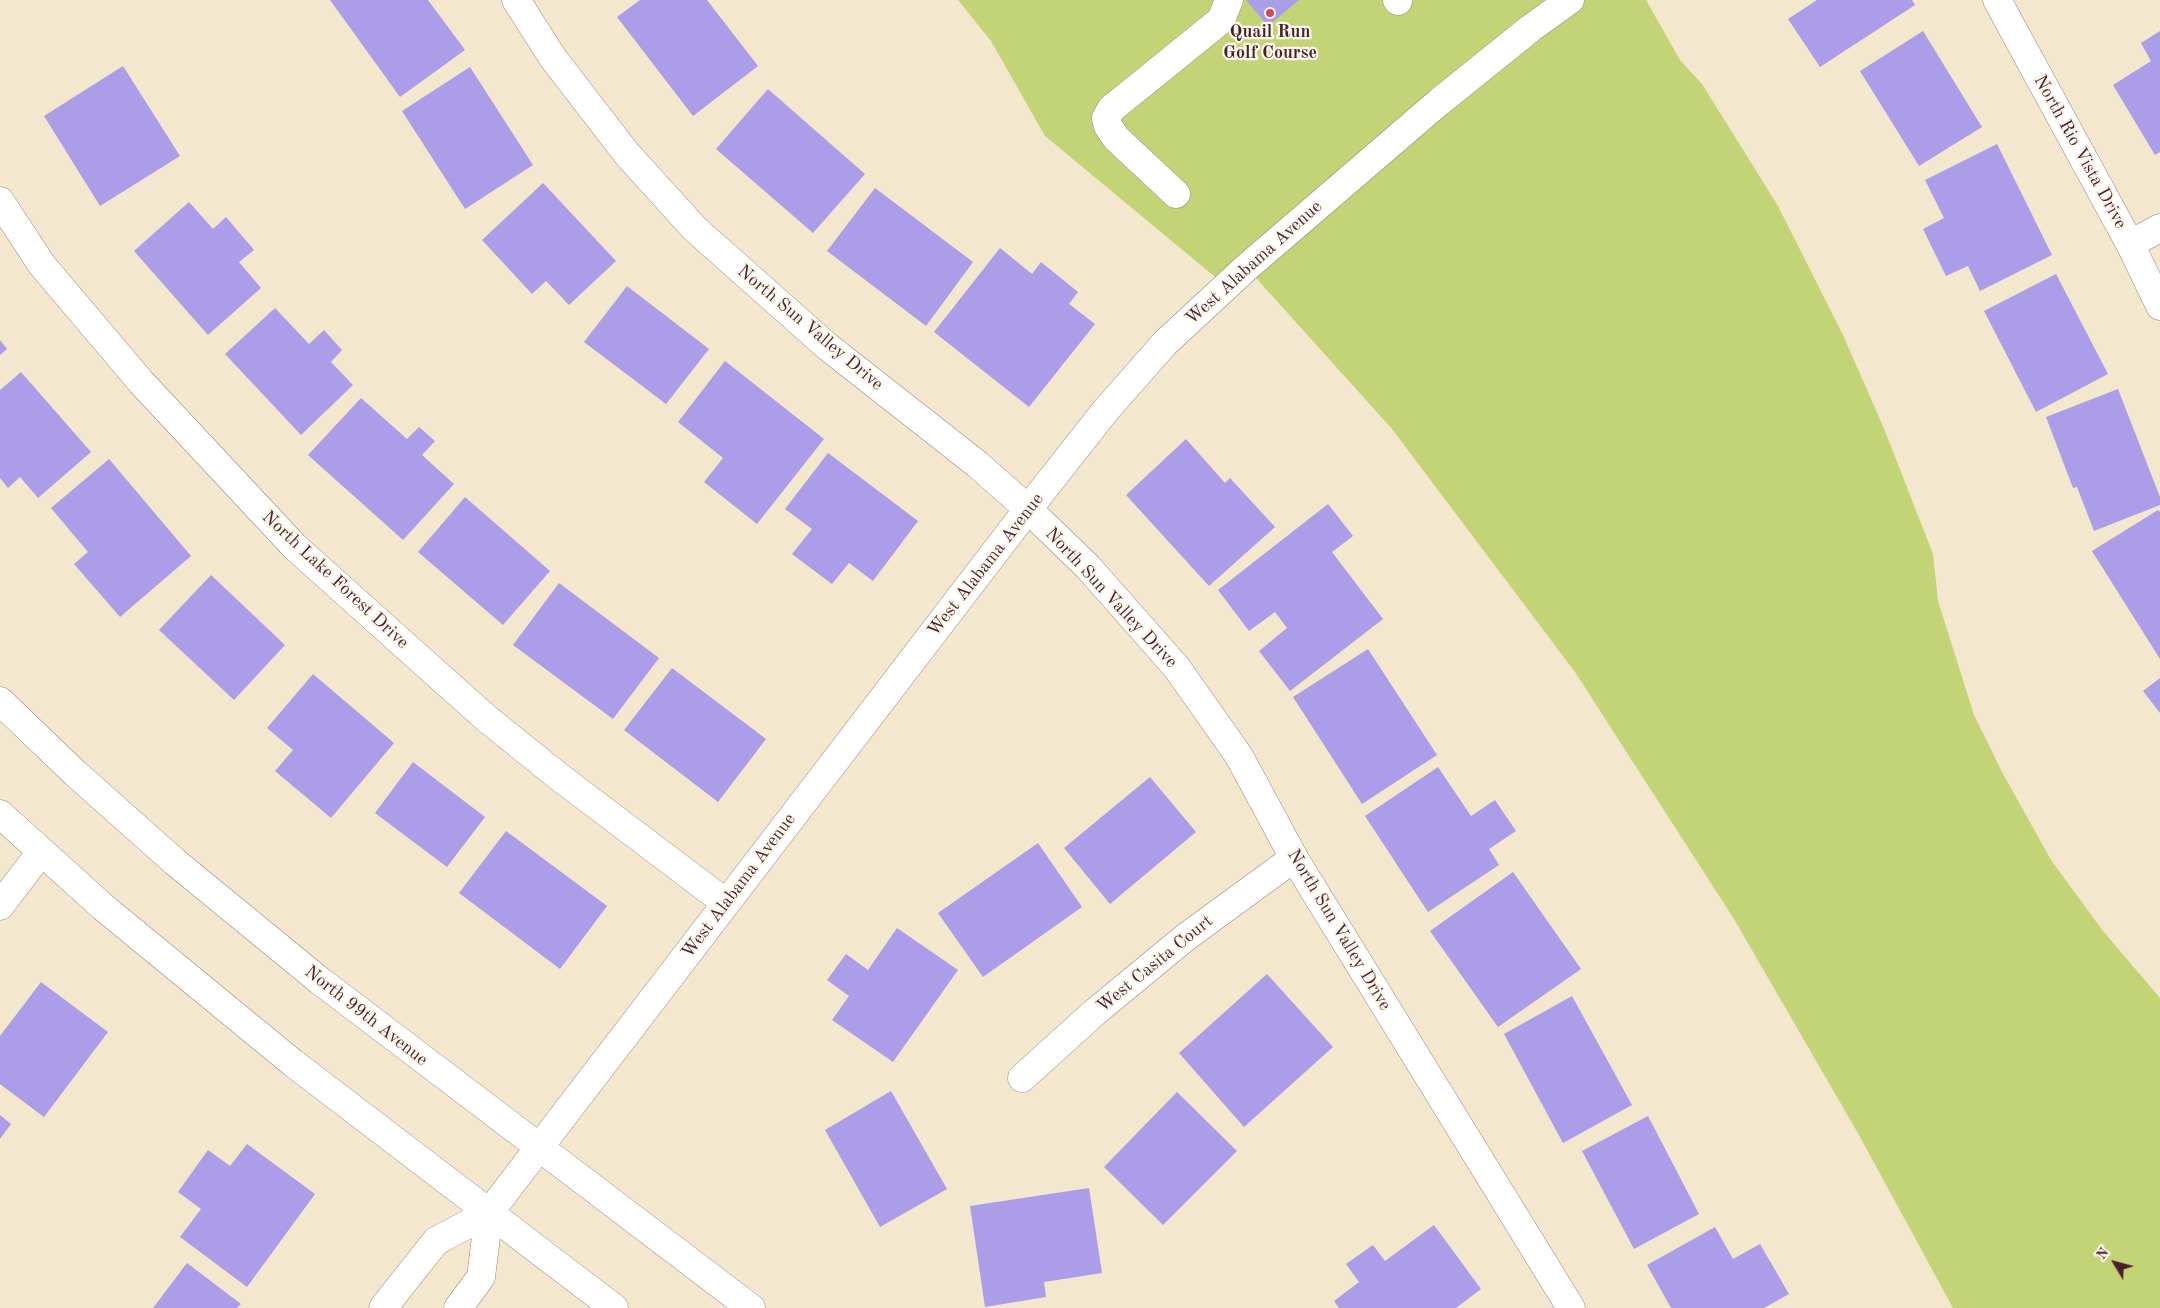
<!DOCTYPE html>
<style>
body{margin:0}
#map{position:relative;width:2160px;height:1308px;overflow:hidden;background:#f3e7cd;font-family:"Old Standard TT",serif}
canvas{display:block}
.north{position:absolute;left:2090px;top:1238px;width:50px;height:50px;-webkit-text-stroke:4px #fbf7ec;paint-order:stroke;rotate:307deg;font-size:14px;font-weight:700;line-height:20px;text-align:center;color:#4a1f2b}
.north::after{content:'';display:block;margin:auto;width:18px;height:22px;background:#4a1f2b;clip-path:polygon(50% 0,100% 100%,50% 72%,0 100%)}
</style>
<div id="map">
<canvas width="2160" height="1308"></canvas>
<div class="north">N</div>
</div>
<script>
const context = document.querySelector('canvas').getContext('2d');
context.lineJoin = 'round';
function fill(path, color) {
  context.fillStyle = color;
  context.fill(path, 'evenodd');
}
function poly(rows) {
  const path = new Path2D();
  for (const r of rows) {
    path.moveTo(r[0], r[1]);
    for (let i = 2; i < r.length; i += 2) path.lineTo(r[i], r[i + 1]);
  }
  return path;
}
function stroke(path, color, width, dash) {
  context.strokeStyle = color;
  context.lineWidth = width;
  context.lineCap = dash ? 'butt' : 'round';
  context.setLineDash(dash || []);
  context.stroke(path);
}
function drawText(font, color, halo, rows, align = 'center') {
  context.font = font + ' "Old Standard TT",serif';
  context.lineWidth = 4.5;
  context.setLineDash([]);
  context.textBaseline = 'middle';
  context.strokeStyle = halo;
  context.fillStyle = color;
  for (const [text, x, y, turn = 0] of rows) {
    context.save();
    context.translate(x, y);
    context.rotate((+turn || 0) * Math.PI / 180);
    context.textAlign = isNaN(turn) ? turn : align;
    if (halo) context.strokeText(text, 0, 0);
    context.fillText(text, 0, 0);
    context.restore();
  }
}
fill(poly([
 [958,0,1646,0,1680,60,1702,84,1778,206,1843,335,1885,431,1933,554,1938,601,1974,715,2002,772,2051,860,2103,931,2160,998,2160,1308,1953,1308,1859,1135,1734,919,1575,672,1392,429,1247,268,1226,286,1045,136,991,41]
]), '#c2d476');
fill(poly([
 [330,0,428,0,465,50,400,97],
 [640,0,707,0,758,66,693,116,617,17],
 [1246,0,1299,0,1268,26],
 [1817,0,1912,0,1915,5,1820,67,1788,19],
 [1923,31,1982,127,1919,166,1860,71],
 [2160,31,2160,152,2155,155,2113,85,2151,61,2141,43],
 [123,66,180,156,100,206,44,116],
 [470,67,533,165,465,209,402,111],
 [768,89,865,174,813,233,716,149],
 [1997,144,2052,255,1980,291,1968,266,1946,276,1923,229,1944,218,1925,180],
 [543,183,616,261,569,305,546,281,532,294,482,240],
 [875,188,973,262,926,326,827,251],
 [189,202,213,229,226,217,254,250,239,262,261,288,208,335,134,251],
 [1000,248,1032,274,1041,262,1078,292,1069,304,1095,324,1029,407,934,332],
 [2056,274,2108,374,2036,412,1984,311],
 [627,286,709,349,666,404,584,342],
 [275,308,309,344,324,330,342,350,331,362,353,385,301,435,225,354],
 [0,340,7,349,0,355],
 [725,361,824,439,757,524,704,482,723,458,678,422],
 [21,372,91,452,38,498,20,477,8,488,0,478,0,390],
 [2118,389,2160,497,2160,505,2094,531,2077,487,2073,488,2046,417],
 [361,398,407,439,419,427,435,441,422,455,454,484,403,540,308,455],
 [1186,439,1225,483,1230,478,1275,527,1209,586,1126,495],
 [828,453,918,521,873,581,849,563,832,584,792,554,812,529,785,509],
 [109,459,191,556,120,617,74,564,88,552,51,508],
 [465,497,550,571,503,625,418,552],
 [1328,504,1353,536,1332,552,1383,619,1290,691,1259,651,1287,628,1275,612,1249,631,1218,590],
 [2158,510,2160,512,2160,659,2092,551],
 [211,575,285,645,234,700,159,630],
 [559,583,659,658,613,719,513,645],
 [1368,649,1437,755,1362,804,1293,697],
 [672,668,766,739,718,802,624,730],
 [313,674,394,743,331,818,275,771,293,750,267,728],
 [2160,678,2160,713,2143,691],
 [413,762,485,817,447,867,375,813],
 [1438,767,1471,816,1495,800,1516,831,1489,849,1499,865,1428,912,1365,816],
 [1150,777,1196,832,1110,904,1064,848],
 [506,831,607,906,560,969,459,893],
 [1038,843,1082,907,983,977,938,913],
 [1513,872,1581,969,1498,1027,1430,931],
 [897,928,958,970,893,1062,832,1020,849,996,827,980,846,954,868,970],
 [1267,974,1333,1047,1244,1127,1179,1053],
 [41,982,108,1032,44,1117,0,1084,0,1036],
 [1572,996,1632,1105,1563,1143,1504,1034],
 [891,1091,947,1189,880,1227,825,1130],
 [1177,1092,1237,1151,1163,1225,1104,1167],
 [0,1115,11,1124,0,1139],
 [1648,1116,1699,1214,1634,1249,1582,1151],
 [247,1144,315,1194,247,1287,180,1237,201,1209,178,1192,208,1150,230,1166],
 [1089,1188,1102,1273,1044,1282,1046,1297,985,1307,970,1206],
 [1434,1225,1481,1289,1456,1308,1339,1308,1334,1301,1359,1282,1346,1264,1373,1245,1385,1261],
 [1715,1227,1733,1259,1760,1244,1789,1294,1764,1308,1671,1308,1647,1265],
 [187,1263,241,1304,237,1308,153,1308]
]), '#ab9de8');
const minor = poly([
 [516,0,553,58,627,154,695,229,828,347,977,464,1028,509,1088,567,1177,668,1239,756,1294,858,1571,1308],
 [1397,0,1398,1],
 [1997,0,2130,244,2160,306],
 [1176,194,1116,138,1108,126,1106,118,1111,109,1221,20,1229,0],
 [0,201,42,265,141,382,295,547,486,718,558,776,726,903],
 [2130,244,2160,228],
 [0,906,41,852],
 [1022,1078,1095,1012,1186,937,1294,858],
 [383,1308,436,1241,489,1213,1028,509,1106,410,1165,343,1247,267,1439,102,1531,28,1570,0],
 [458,1308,481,1277,489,1213]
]);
const major = poly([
 [0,701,75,773,175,862,319,980,751,1308],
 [0,814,103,907,293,1063,614,1308]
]);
stroke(minor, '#9e837c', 29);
stroke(major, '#9e837c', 29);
stroke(minor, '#fff', 28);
stroke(major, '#fff', 28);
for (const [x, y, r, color] of [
 [1270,13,5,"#d1495b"]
]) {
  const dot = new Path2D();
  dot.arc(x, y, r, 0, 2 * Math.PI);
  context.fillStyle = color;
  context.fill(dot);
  stroke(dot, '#fbf7ec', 2);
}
drawText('bold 18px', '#4a1f2b', '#fbf7ec', [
 ["Quail Run",1270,32],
 ["Golf Course",1270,53]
]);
drawText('18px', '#4a1f2b', '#fbf7ec', [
 ["North Rio Vista Drive",2080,152,61],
 ["West Alabama Avenue",1254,263,-42],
 ["North Sun Valley Drive",810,328,40],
 ["West Alabama Avenue",986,565,-52],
 ["North Lake Forest Drive",335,580,43],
 ["North Sun Valley Drive",1111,598,47],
 ["West Alabama Avenue",739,886,-53],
 ["North Sun Valley Drive",1339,930,59],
 ["West Casita Court",1155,964,-39],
 ["North 99th Avenue",366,1016,38]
]);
</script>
